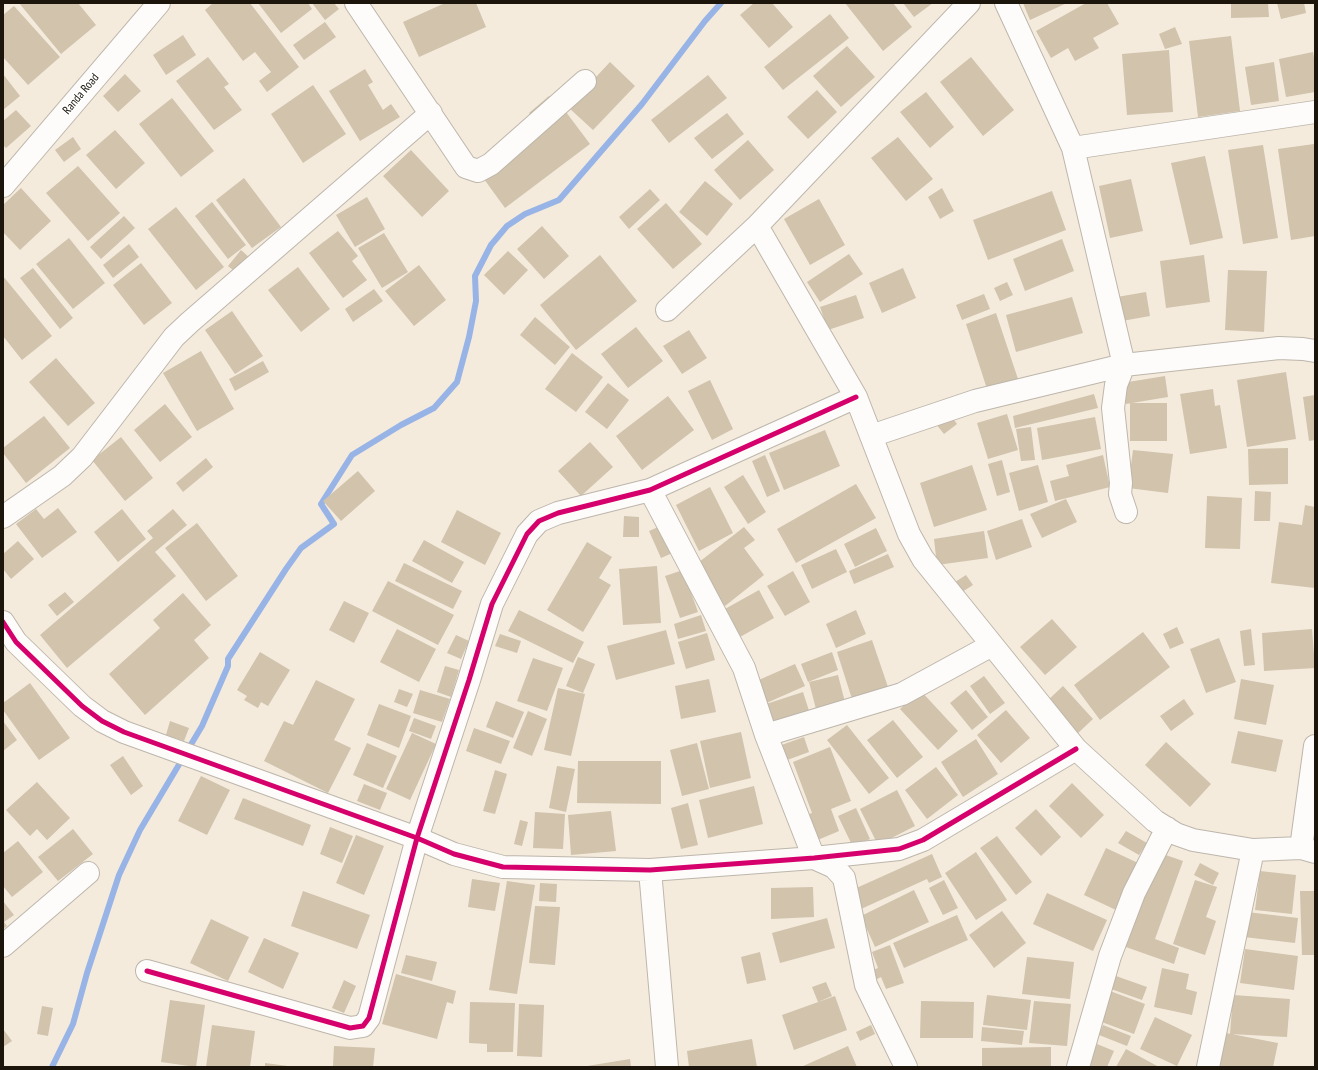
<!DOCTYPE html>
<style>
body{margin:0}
#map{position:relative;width:1318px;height:1070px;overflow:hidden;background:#f4ebdd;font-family:"PT Sans Narrow",sans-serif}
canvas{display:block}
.frame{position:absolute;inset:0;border:4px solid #1b150c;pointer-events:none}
</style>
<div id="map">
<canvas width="1318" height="1070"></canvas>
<div class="frame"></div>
</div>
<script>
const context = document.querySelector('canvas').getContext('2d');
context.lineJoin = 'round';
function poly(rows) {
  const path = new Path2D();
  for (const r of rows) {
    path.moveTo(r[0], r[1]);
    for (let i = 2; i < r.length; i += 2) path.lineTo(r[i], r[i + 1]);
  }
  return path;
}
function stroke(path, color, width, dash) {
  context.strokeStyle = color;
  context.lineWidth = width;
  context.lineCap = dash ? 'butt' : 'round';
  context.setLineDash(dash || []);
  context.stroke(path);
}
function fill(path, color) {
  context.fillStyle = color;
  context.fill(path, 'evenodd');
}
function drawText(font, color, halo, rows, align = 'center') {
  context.font = font + ' "PT Sans Narrow",sans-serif';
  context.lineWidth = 3;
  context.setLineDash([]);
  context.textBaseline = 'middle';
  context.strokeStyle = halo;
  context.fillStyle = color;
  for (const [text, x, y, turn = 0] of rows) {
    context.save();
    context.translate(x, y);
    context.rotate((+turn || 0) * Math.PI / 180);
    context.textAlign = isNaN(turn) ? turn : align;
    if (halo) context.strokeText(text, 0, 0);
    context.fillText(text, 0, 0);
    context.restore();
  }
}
stroke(poly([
 [52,1067,73,1024,87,973,119,875,140,830,202,726,228,666,228,659,286,569,301,548,334,524,321,504,352,455,401,425,434,408,457,382,469,337,476,301,475,276,491,245,507,226,525,214,559,200,642,104,705,21,721,3]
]), '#98b4e6', 6);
fill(poly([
 [19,3,78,3,96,25,61,54],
 [213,3,250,3,299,67,267,92,259,81,271,72,255,52,243,61,205,10],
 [258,3,308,3,312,9,281,33],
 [312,3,334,3,339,9,325,20],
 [445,3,476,3,486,27,419,57,403,22],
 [754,3,772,3,793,27,769,48,740,15],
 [845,3,893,3,912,27,883,51],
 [903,3,933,3,914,17],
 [1023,3,1067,3,1030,20],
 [1086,3,1107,3,1119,24,1093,38,1099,48,1075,61,1068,48,1051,58,1036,31],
 [1231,3,1268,3,1269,17,1231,18],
 [1277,3,1304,3,1306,13,1281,19],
 [14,6,60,57,28,85,3,57,3,15],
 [830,14,849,38,783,90,764,67],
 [325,22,336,37,304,60,293,45],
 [1175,27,1182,44,1165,49,1159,34],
 [183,35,196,55,166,75,153,55],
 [1231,36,1240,111,1198,117,1189,41],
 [847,46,875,77,841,107,813,76],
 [1169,50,1173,112,1127,115,1122,54],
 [1313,52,1315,64,1315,92,1286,97,1279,59],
 [208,57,229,84,224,87,242,110,214,130,176,81],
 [971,57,1014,110,983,136,940,82],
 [610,62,635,86,593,130,568,107],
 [1274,62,1279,101,1251,105,1245,67],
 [365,69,373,82,368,85,383,110,391,104,400,117,360,141,329,91],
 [3,74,20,96,3,110],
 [125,74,141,91,118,112,103,96],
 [708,75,727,98,669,143,651,120],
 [313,85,346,134,303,163,271,114],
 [817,90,837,112,808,139,787,117],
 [926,92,954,127,930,148,900,112],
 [549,96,555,102,534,119,529,113],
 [172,98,214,151,181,177,139,124],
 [16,110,31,126,6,148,3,145,3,121],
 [566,112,590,144,505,208,481,175],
 [727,113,744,134,712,159,694,138],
 [115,130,145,163,116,189,86,155],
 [73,137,81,149,64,162,55,150],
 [898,137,933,179,906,201,871,158],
 [748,140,774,170,740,200,714,170],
 [1314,144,1315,154,1315,236,1291,240,1278,149],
 [1263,145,1278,238,1243,244,1228,150],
 [411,150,449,191,422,217,383,176],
 [1205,156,1223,238,1190,245,1171,163],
 [78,166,120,213,88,241,46,193],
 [244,178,281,227,252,248,216,200],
 [1131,179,1143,231,1110,238,1099,186],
 [705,181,733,204,707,236,679,212],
 [21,188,51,221,20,250,3,232,3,205],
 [942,188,954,211,940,219,928,197],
 [650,189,660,200,629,229,619,217],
 [1052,191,1066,230,988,260,973,220],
 [367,197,385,229,355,247,336,215],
 [819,199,845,245,810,265,784,219],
 [212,202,246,245,228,259,195,216],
 [666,203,702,244,673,269,637,229],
 [176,207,224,267,196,290,148,229],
 [124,216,135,228,101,259,90,247],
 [542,226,569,256,544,279,517,249],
 [338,231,358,256,352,261,367,280,343,298,309,253],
 [384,233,408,272,382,288,358,248],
 [69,238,105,283,73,309,36,264],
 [1062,239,1074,271,1025,291,1013,259],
 [129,244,139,257,113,278,103,265],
 [241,250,251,259,238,274,228,266],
 [508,251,528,270,504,295,484,275],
 [849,254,863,274,820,302,807,282],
 [600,255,637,301,576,350,540,305],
 [1204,255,1210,302,1166,308,1160,261],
 [141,263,172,303,144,325,113,285],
 [419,265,446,300,414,326,385,291],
 [298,267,330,309,301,332,268,290],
 [33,268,73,318,60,329,20,278],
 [903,268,916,298,882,313,869,283],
 [1228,270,1267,271,1264,332,1225,330],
 [3,276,52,336,22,360,3,336],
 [1007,282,1013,295,1000,301,994,288],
 [374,289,383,301,353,322,345,309],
 [1146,292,1150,316,1122,321,1117,297],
 [984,294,990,309,962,320,956,305],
 [856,295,864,318,828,330,820,307],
 [1072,297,1083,333,1016,352,1006,315],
 [232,311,263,356,235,374,205,330],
 [996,313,1019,382,988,392,966,324],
 [535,317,570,347,555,365,520,335],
 [636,327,663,361,628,388,601,354],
 [689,330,707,358,682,374,663,346],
 [201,351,234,409,197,431,163,373],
 [572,353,603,377,576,412,545,389],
 [56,358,95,403,68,426,29,382],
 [263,361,269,372,235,391,229,379],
 [1286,372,1296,439,1247,447,1237,380],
 [1165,376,1168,397,1126,404,1122,383],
 [710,380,733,429,712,440,688,391],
 [608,383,629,400,607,429,585,412],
 [1213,389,1215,406,1220,405,1227,448,1190,454,1180,394],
 [1094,394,1098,408,1015,428,1013,416],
 [1315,395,1315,440,1309,441,1303,397],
 [668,396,694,430,642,470,616,436],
 [1130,403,1167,403,1167,441,1130,441],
 [165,404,192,437,160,462,134,430],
 [949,413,957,424,944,434,936,424],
 [1007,414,1018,450,988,459,977,423],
 [44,416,70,448,26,483,3,453,3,448],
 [1095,417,1101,449,1042,460,1037,428],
 [1031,427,1035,460,1021,461,1016,429],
 [825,430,840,466,784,490,769,453],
 [121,437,153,478,125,501,92,460],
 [590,442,613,467,581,496,558,471],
 [1288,448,1288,484,1249,485,1248,449],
 [1133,450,1173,454,1168,493,1128,488],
 [765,455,780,491,767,497,752,461],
 [1103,455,1110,487,1055,501,1050,481,1069,476,1066,465],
 [206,458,213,467,183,492,176,483],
 [1002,460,1010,492,997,496,988,464],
 [972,465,987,510,934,527,920,483],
 [1038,465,1048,502,1019,511,1009,473],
 [358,471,375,491,341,521,323,501],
 [743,475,766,512,748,524,724,487],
 [856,484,876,518,796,563,777,529],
 [710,487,733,533,699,551,676,505],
 [1255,491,1271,492,1270,521,1254,521],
 [1207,496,1242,498,1240,549,1205,548],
 [1066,499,1077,522,1042,538,1030,514],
 [1305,505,1315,507,1315,588,1271,583,1279,522,1302,525],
 [58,508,77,532,42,558,16,524,36,509,44,519],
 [122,509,146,539,118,562,94,532],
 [173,509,187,525,155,552,176,576,67,668,40,635,153,538,147,531],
 [457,510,501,533,485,565,441,542],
 [624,516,639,517,639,537,623,537],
 [1022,519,1032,547,996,560,987,531],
 [197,523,238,576,206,601,165,548],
 [665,524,677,551,661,558,649,531],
 [744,527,755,540,744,548,764,575,725,606,694,566],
 [876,528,887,551,855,567,844,544],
 [984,531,988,558,937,565,934,539],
 [424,540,464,562,452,583,412,561],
 [18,541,34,559,11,579,3,569,3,554],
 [587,542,612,557,599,578,611,585,583,632,547,610],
 [836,549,847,572,812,589,801,565],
 [888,554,894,567,854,584,849,571],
 [404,563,462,591,453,609,395,581],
 [657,566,661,623,623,625,619,569],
 [683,570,698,612,680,618,665,576],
 [793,571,810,602,785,616,767,586],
 [966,575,973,585,959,594,952,584],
 [388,581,454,615,438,645,372,611],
 [759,590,774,618,740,637,725,609],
 [65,592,74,602,57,616,48,605],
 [183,593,211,625,194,640,209,658,145,715,109,674,160,628,153,620],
 [344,601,369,613,354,643,329,630],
 [519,610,584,642,573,663,508,631],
 [856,610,866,634,836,648,826,624],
 [701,615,706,631,678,639,674,624],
 [1052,619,1077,647,1045,675,1020,647],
 [1177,627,1184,643,1170,649,1163,634],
 [397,629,436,649,419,682,380,662],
 [1251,629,1255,665,1244,666,1240,631],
 [1312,629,1315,668,1264,671,1262,633],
 [666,630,675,664,616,680,607,646],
 [1143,632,1170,667,1100,720,1074,685],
 [707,633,715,660,686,669,678,642],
 [500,634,521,641,517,653,495,646],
 [456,635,469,641,461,659,447,653],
 [1219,638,1236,682,1206,693,1190,649],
 [872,640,888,687,852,699,837,652],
 [260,652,290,670,268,706,261,702,258,708,244,700,247,696,237,690],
 [832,652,838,670,808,682,801,664],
 [578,657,595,664,583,693,566,686],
 [533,658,563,668,547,711,517,701],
 [795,664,805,686,762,705,752,683],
 [445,666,459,670,451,697,437,692],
 [838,675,846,706,817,713,809,682],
 [984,676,1005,703,990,714,970,686],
 [709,679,716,712,681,719,675,686],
 [1241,679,1274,685,1266,725,1234,719],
 [316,680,355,699,334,740,351,748,328,793,264,761,284,721,293,725],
 [30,683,70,738,39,760,3,710,3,703],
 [1063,686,1093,719,1077,734,1047,701],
 [558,688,585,694,571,756,544,750],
 [399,689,413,694,407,707,394,702],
 [420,690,450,699,442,722,413,713],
 [920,690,958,731,938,750,900,709],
 [966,690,988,717,972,730,950,703],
 [803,692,811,717,768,731,760,706],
 [1184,699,1194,714,1171,731,1160,716],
 [496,701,524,712,513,738,486,727],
 [379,704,411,716,399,748,367,735],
 [1006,710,1030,738,1001,763,977,735],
 [528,711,547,719,532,756,513,748],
 [414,718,436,726,431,739,409,731],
 [893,720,923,757,897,778,867,740],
 [3,721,17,740,3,751],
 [170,721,189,728,184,741,166,735],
 [847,725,889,778,869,794,827,740],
 [474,728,510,741,501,764,466,751],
 [1238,731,1283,740,1276,772,1231,763],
 [741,732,751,778,710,788,700,741],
 [412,733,436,744,410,800,386,789],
 [804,737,809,752,779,763,773,748],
 [976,739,998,774,963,797,941,762],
 [1166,742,1211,784,1190,807,1145,765],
 [367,743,397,756,383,788,353,775],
 [697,743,709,789,682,796,670,750],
 [830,747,851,801,831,809,839,831,813,842,803,816,812,813,793,762],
 [123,756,143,786,131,795,110,765],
 [578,761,661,761,661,804,577,803],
 [557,766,575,769,566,812,549,808],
 [936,767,958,795,927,819,905,790],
 [495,770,507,774,495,814,483,811],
 [201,776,230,790,207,835,178,821],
 [37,782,70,818,47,840,37,829,30,836,6,810],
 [1072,783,1104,815,1081,838,1049,806],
 [364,784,387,793,380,810,357,801],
 [754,786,763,824,708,838,699,800],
 [897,790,915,826,878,845,860,809],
 [243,798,311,825,303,846,234,819],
 [688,803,698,845,681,849,671,808],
 [856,808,870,839,853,847,838,816],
 [1036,809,1061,837,1041,856,1015,828],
 [611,811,616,851,571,855,568,815],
 [535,812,565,814,563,849,533,848],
 [520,820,528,822,522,846,514,844],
 [330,827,353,836,342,863,320,854],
 [73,829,93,854,58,881,38,857],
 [1126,831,1147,843,1139,855,1118,843],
 [356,835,384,846,364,895,336,883],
 [997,836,1032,882,1016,895,980,848],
 [18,841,43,872,12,897,3,886,3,853],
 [1106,848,1138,863,1116,910,1084,895],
 [976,852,1007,900,976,920,945,873],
 [1157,852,1183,861,1155,939,1179,948,1174,964,1123,946],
 [932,854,942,877,929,883,927,879,861,909,852,890],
 [1200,863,1219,873,1213,885,1194,875],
 [1260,871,1296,875,1292,914,1255,910],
 [472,879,500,883,495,911,468,907],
 [944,880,958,908,943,915,929,888],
 [1195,880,1217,887,1206,917,1216,921,1205,955,1173,944],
 [507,881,535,885,517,994,489,990],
 [540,883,557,884,556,902,539,901],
 [813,887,814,917,771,919,771,888],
 [914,890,929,922,875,947,861,916],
 [303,891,370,915,357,949,291,926],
 [1300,891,1315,891,1315,955,1302,955],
 [1047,893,1107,920,1093,951,1033,924],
 [3,901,14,915,4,922,7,926,3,929],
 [535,906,560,907,555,965,529,963],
 [1002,911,1026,943,994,968,969,935],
 [1247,912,1298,918,1295,943,1244,937],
 [957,915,968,940,904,968,893,943],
 [827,918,835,948,780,963,772,933],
 [211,919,249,937,228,981,190,963],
 [264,938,299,953,283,989,248,972],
 [890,945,904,983,886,989,881,977,875,980,871,971,878,968,872,952],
 [1245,949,1298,956,1294,990,1240,983],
 [760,952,766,980,747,984,741,957],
 [406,955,437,962,432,981,401,973],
 [1027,957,1074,962,1070,999,1022,994],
 [1162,968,1189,974,1186,989,1197,992,1192,1015,1154,1007],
 [396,974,456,991,453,1004,447,1002,437,1039,382,1024],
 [1116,976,1147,987,1142,1000,1111,989],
 [344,980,356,986,344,1013,332,1008],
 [826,982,832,996,818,1002,812,987],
 [1110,991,1145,1004,1134,1034,1099,1021],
 [987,995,1031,1000,1027,1030,983,1025],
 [1233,995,1290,999,1287,1037,1230,1034],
 [835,996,847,1030,794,1050,782,1015],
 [170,1000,205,1005,196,1067,161,1062],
 [921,1001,974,1002,973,1038,920,1038],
 [1034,1001,1071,1004,1067,1046,1029,1043],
 [470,1002,515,1003,513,1052,487,1052,487,1044,469,1043],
 [519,1004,544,1005,542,1057,517,1056],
 [42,1006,53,1008,48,1036,37,1034],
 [1155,1017,1192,1035,1177,1066,1140,1049],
 [212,1025,255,1031,250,1067,206,1067],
 [871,1025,875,1034,860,1041,856,1032],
 [1103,1025,1131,1036,1127,1046,1099,1035],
 [982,1027,1024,1031,1022,1045,981,1041],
 [3,1029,12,1041,3,1047],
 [1226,1033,1278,1043,1273,1067,1220,1067],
 [752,1039,757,1067,689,1067,687,1051],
 [1097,1044,1114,1051,1107,1067,1088,1067],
 [334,1046,375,1048,373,1067,333,1067],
 [848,1046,857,1067,801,1067],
 [1051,1047,1051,1067,982,1067,982,1048],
 [1126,1049,1159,1067,1116,1067],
 [630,1059,631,1067,587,1067,587,1066],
 [265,1063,288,1066,288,1067,265,1067]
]), '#d1c3ac');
const street = poly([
 [356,3,466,167,478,171,491,164,585,81],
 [1006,3,1073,148,1124,365,1116,385,1113,408,1121,483,1120,494,1126,512],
 [1073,148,1315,112],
 [3,186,159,3],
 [757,226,856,397,909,534,923,559,1076,749,1155,821,1176,834,1193,840,1253,850,1301,848,1315,852],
 [667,310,757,226,969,3],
 [871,436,975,401,1124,365,1279,348,1303,349,1315,351],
 [650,490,744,668,766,735,814,858,834,867,844,878,866,985,906,1067],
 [3,517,62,476,82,457,174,337,190,322,431,113],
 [3,622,16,642,82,706,102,721,124,732,417,838,454,854,503,867,650,870,814,858,899,849,923,840,1076,749],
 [766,735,902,694,992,645],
 [1301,848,1315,746],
 [650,870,667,1067],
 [3,946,88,873],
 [147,971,350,1028,363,1026,369,1018,417,838,469,680,492,604,527,534,539,521,558,513,650,490,856,397],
 [1078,1067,1110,956,1134,893,1167,828],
 [1208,1067,1253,850]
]);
stroke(street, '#bdb6ab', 24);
stroke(street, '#fdfcfa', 22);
stroke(poly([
 [3,622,16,642,82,706,102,721,124,732,417,838,454,854,503,867,650,870,814,858,899,849,923,840,1076,749],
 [147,971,350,1028,363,1026,369,1018,417,838,469,680,492,604,527,534,539,521,558,513,650,490,856,397]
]), '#d6006c', 5);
drawText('12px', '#1b150c', '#fff', [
 ["Randa Road",81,94,-50]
]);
</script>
